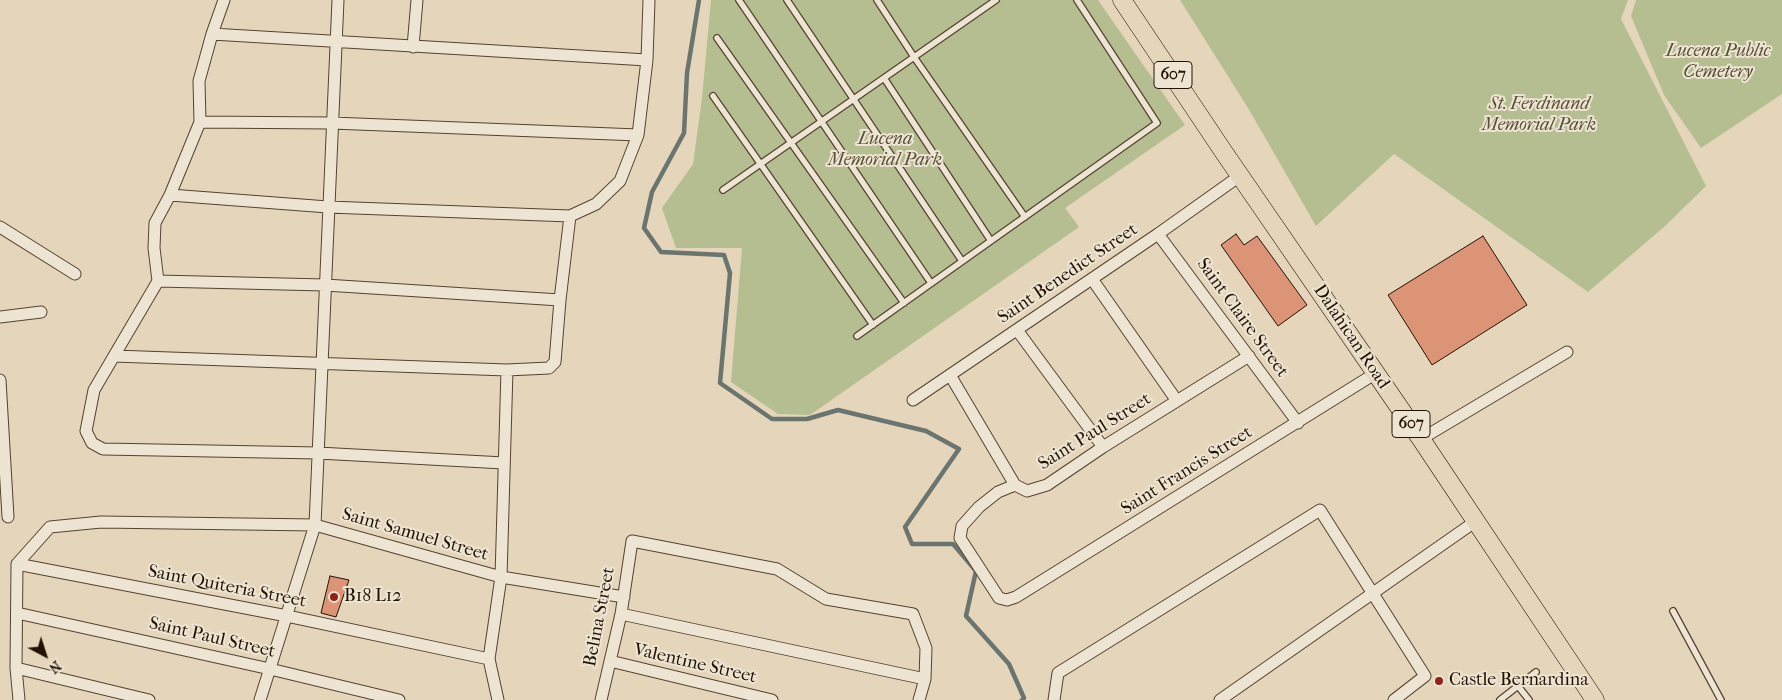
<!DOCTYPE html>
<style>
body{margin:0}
#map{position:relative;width:1782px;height:700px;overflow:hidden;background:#e5d6bb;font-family:"IM FELL French Canon",serif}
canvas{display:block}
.north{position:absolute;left:20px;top:630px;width:50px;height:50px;-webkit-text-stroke:4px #eee4d3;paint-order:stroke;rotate:140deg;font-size:14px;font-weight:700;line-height:20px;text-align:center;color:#241200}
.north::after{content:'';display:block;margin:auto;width:18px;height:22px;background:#241200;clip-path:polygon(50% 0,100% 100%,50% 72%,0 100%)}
</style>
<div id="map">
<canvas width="1782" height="700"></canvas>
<div class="north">N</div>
</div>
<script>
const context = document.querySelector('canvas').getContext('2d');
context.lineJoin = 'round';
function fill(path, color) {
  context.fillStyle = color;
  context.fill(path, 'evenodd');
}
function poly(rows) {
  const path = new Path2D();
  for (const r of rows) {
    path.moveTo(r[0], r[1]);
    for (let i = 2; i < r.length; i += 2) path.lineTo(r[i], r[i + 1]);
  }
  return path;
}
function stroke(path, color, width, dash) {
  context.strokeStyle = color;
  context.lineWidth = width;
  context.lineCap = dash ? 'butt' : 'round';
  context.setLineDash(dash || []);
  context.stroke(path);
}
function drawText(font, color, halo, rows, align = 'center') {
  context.font = font + ' "IM FELL French Canon",serif';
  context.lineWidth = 4;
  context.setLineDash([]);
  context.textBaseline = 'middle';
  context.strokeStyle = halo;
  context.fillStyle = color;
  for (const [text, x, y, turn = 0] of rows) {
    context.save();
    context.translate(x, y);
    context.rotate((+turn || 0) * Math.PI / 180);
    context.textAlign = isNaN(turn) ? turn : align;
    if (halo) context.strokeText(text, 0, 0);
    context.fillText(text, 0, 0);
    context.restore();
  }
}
fill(poly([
 [711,0,1098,0,1185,125,1065,208,1079,227,810,415,778,414,731,382,742,248,676,248,662,208,693,164,702,98],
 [1180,0,1628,0,1621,19,1706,186,1664,227,1588,292,1394,154,1316,226,1248,108],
 [1636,0,1782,0,1782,94,1701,148,1664,95,1631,16]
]), '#b4be91');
stroke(poly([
 [699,0,687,73,684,133,652,192,644,228,661,252,724,255,730,273,720,383,772,419,807,419,838,410,926,431,959,449,905,527,912,544,953,544,976,571,966,616,1009,664,1024,698,1022,700]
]), '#6a7570', 4.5);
const building = poly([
 [1236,234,1244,245,1257,236,1307,305,1278,326,1221,245,1236,234],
 [1483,236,1527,305,1432,365,1388,295,1483,236],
 [330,576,349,580,336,617,321,613,330,576]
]);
fill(building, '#dc9476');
stroke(building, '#241200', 1);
const lane = poly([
 [739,0,931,283],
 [787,0,962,261],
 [877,0,914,57,1025,217],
 [717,38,904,303],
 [884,78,991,241],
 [713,96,873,325],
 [723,190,996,0],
 [857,336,1157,123,1077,0],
 [1673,611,1721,700],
 [1518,686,1529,700],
 [1500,700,1536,672]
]);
const street = poly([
 [224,0,212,34,199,81,200,122,170,195,155,223,154,248,158,281,94,390,86,431,92,443,103,449,318,453,504,463],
 [212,34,647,60],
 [413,47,417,0],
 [200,122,332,123,638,135],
 [170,195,328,207,570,216],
 [0,227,75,274],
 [1158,234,1298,423],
 [1092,279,1177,401],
 [158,281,325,285,560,300],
 [0,317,41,312],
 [1017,330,1103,447],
 [114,356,507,370],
 [950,375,1015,485,1027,491,1047,485,1103,447,1249,356],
 [0,380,8,517],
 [913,400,1158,234,1241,175],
 [1421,439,1567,352],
 [1015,485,998,492,979,507,962,526,960,538,999,598,1007,600,1016,597,1376,373],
 [17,564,287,616,489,659],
 [17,613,270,669,399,700],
 [621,614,925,679],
 [610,661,772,700],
 [16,668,149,700],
 [19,700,16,668,17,564,50,527,101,522,315,525,501,577,624,597],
 [260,700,315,525,338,0],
 [498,700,489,659,501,577,507,370,549,368,555,362,560,300,570,216,596,204,620,181,638,135,647,60,649,0],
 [601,700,621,614,632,541,777,569,826,599,913,614,926,648,925,679,919,700],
 [1054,700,1058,673,1320,510,1425,676,1394,700],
 [1220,700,1476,521]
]);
const primary = poly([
 [1122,0,1223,151,1421,439,1595,700]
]);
stroke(lane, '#54432f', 8);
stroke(street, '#54432f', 13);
stroke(primary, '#241200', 19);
stroke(lane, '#eee4d3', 5.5);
stroke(street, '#eee4d3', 11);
stroke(primary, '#e5d6bb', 18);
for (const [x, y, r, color] of [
 [334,597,5,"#8f2418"],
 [1439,681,5,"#8f2418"]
]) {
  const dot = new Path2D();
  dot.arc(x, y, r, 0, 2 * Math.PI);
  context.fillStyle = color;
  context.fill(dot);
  stroke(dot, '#eee4d3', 2);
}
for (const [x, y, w] of [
 [1173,75,38],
 [1411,424,38]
]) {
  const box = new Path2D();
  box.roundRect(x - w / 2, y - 13.5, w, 27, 4);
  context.fillStyle = '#eee4d3';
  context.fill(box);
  stroke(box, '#241200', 1);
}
drawText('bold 16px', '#241200', null, [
 ["607",1173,75],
 ["607",1411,424]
]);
drawText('italic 18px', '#564e33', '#eee4d3', [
 ["Lucena Public",1718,52],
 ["Cemetery",1718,73],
 ["St. Ferdinand",1539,105],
 ["Memorial Park",1539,126],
 ["Lucena",885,140],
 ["Memorial Park",885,161]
]);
drawText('18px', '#241200', '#eee4d3', [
 ["Saint Benedict Street",1068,274,-34],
 ["Saint Claire Street",1242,318,54],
 ["Dalahican Road",1351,337,56],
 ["Saint Paul Street",1095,432,-32],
 ["Saint Francis Street",1187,471,-32],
 ["Saint Samuel Street",415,535,16],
 ["Saint Quiteria Street",227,587,11],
 ["Belina Street",600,617,-79],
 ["Saint Paul Street",212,638,13],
 ["Valentine Street",695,664,13]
]);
drawText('18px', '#241200', '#eee4d3', [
 ["B18 L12",344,597],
 ["Castle Bernardina",1449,681]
], 'left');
</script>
